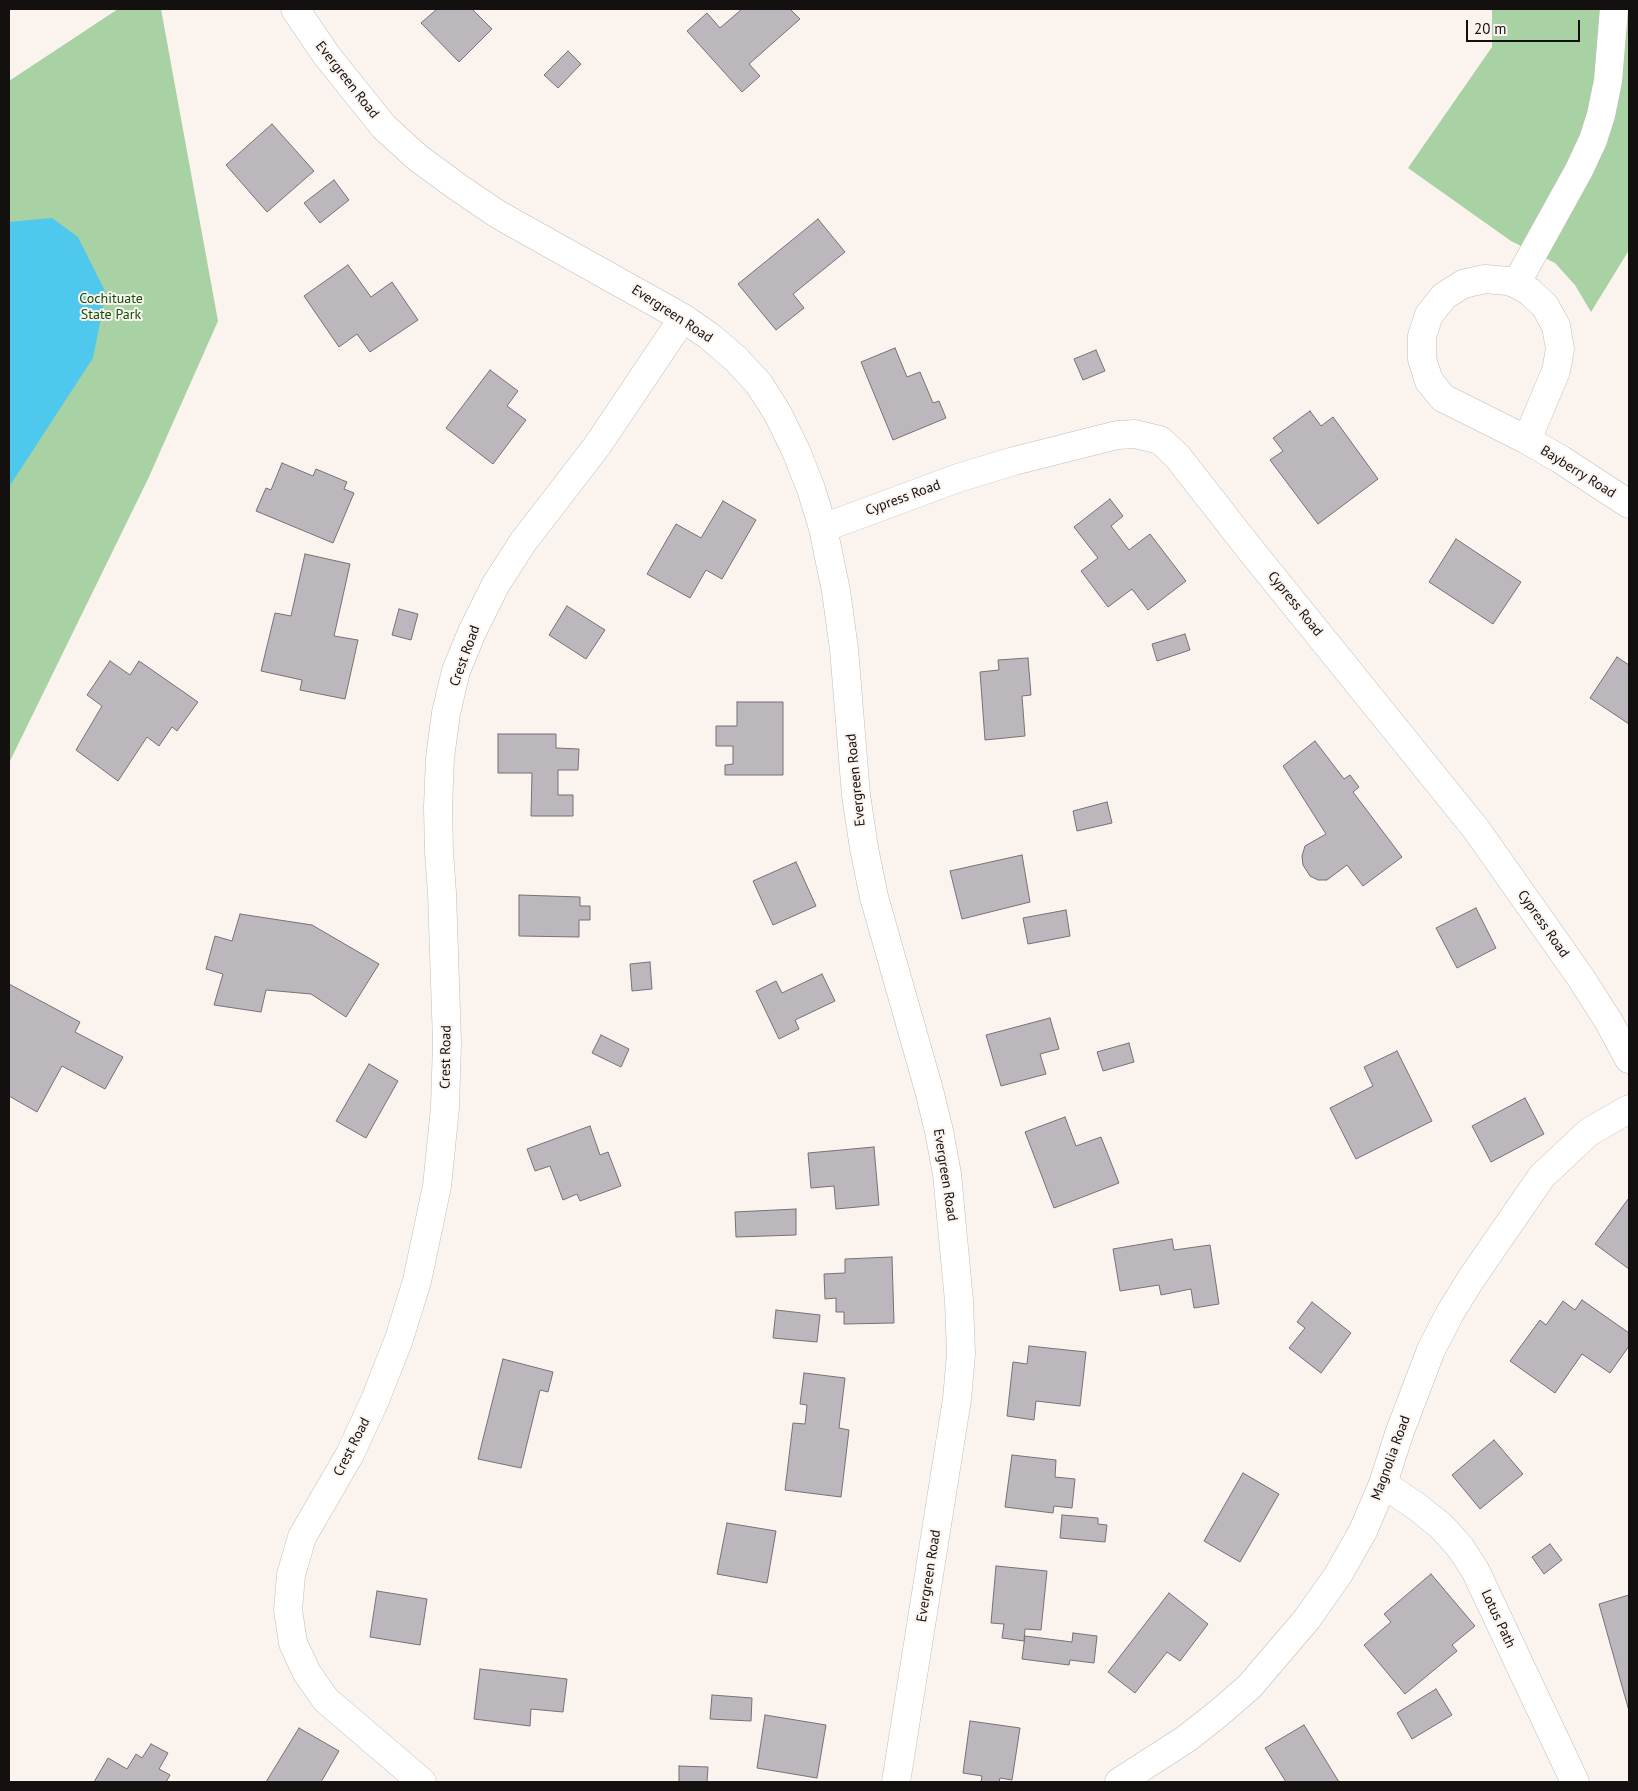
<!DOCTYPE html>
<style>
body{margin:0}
#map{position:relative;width:1638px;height:1791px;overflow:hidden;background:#faf3ee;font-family:"PT Sans",sans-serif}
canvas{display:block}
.frame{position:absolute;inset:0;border:10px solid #13100f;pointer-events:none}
.scale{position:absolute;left:1466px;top:20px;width:114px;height:22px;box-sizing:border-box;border:2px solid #13100f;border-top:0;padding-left:6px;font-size:15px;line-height:18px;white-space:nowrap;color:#13100f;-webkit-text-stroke:4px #faf3ee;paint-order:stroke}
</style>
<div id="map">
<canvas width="1638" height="1791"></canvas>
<div class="frame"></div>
<div class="scale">20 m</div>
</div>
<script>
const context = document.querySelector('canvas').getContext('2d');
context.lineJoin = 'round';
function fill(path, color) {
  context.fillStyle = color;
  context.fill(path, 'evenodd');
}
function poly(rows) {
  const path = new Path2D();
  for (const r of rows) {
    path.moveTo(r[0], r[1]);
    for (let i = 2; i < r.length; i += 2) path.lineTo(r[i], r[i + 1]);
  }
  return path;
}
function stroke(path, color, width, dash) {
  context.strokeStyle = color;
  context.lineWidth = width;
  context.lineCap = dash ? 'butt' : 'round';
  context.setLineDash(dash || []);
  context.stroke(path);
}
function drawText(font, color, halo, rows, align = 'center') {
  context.font = font + ' "PT Sans",sans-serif';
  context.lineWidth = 4;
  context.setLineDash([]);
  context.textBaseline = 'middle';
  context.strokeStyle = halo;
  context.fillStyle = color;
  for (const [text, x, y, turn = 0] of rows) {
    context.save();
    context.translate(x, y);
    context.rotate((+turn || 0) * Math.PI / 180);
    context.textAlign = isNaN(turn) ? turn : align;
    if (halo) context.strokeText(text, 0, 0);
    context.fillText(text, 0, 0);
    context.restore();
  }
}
fill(poly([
 [118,9,161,9,218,321,148,479,9,763,9,81],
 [1492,9,1629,9,1629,250,1591,312,1575,285,1555,263,1511,241,1408,168,1492,47]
]), '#a8d2a3');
fill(poly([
 [52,218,78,237,106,293,93,358,9,487,9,222]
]), '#4fc8ee');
const building = poly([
 [437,9,472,9,492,29,459,62,421,23,437,9],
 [742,9,790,9,800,19,749,64,760,76,742,92,687,31,707,13,720,28,742,9],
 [568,51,581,64,558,88,544,75,568,51],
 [272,124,314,171,267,212,226,165,272,124],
 [334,180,349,200,320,223,304,203,334,180],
 [818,219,845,252,793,294,804,308,776,330,738,284,818,219],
 [348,265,371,297,392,282,418,320,370,352,357,334,339,347,304,296,348,265],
 [895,348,907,377,920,372,933,403,939,401,946,418,893,440,861,362,895,348],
 [1096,350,1105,371,1083,380,1074,359,1096,350],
 [490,370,518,391,507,406,526,420,493,464,446,428,490,370],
 [1310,411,1321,426,1333,417,1378,479,1318,524,1270,460,1283,451,1273,438,1310,411],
 [282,463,313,476,316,469,347,482,344,489,354,493,333,543,256,511,266,488,271,490,282,463],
 [1110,499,1123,516,1111,526,1129,550,1150,534,1186,581,1148,610,1132,589,1108,607,1081,571,1098,558,1074,527,1110,499],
 [723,501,756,520,722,579,706,570,690,598,647,574,676,524,701,538,723,501],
 [1456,539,1521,582,1493,624,1429,582,1456,539],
 [305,554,350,564,334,636,358,640,345,699,300,690,302,680,261,671,275,613,291,616,305,554],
 [567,606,605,630,586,659,549,635,567,606],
 [399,609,418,614,411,640,392,635,399,609],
 [1185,634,1190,650,1157,661,1152,644,1185,634],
 [1617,657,1629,665,1629,724,1590,698,1617,657],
 [1028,658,1031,695,1022,696,1025,736,985,740,980,672,999,670,998,660,1028,658],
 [110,661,130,675,139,661,198,702,177,731,172,727,159,746,147,737,118,781,76,750,102,706,87,695,110,661],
 [737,702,783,702,783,775,725,775,725,765,733,764,733,746,716,746,716,726,737,726,737,702],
 [498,734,556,734,556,748,579,749,578,770,558,770,558,795,573,795,573,816,531,816,532,773,498,773,498,734],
 [1315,741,1344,779,1350,775,1359,787,1353,792,1402,857,1363,886,1347,865,1327,880,1318,880,1310,876,1303,865,1302,856,1305,846,1326,834,1283,766,1315,741],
 [1107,802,1112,823,1077,831,1073,811,1107,802],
 [1022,855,1030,902,962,919,950,871,1022,855],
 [796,862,816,906,773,925,753,881,796,862],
 [519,895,580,897,580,906,590,906,590,920,579,920,579,937,519,936,519,895],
 [1476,908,1496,948,1457,968,1436,928,1476,908],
 [1066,910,1070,936,1028,944,1023,918,1066,910],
 [240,914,312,925,379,964,346,1017,311,994,266,990,261,1012,214,1005,223,974,206,969,215,936,232,941,240,914],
 [650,962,652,989,632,991,630,964,650,962],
 [822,974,835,1001,795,1020,799,1029,779,1039,756,991,776,981,782,993,822,974],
 [9,984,80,1022,75,1032,123,1057,105,1089,62,1066,37,1112,9,1096,9,984],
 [1050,1018,1059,1049,1040,1054,1046,1074,1001,1086,986,1035,1050,1018],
 [601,1035,629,1049,621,1067,592,1053,601,1035],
 [1129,1043,1134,1062,1103,1071,1097,1052,1129,1043],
 [1397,1051,1432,1121,1356,1159,1330,1108,1373,1086,1364,1067,1397,1051],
 [369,1064,398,1081,366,1138,336,1121,369,1064],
 [1525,1098,1544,1134,1491,1162,1472,1126,1525,1098],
 [1065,1117,1076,1146,1101,1137,1119,1183,1054,1208,1025,1132,1065,1117],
 [590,1126,600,1155,608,1152,621,1186,580,1201,577,1194,563,1200,550,1166,535,1171,527,1149,590,1126],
 [874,1147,879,1205,836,1209,834,1186,811,1188,808,1153,874,1147],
 [1629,1198,1629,1269,1595,1244,1629,1198],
 [796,1209,796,1235,736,1237,735,1212,796,1209],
 [1172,1239,1174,1250,1210,1245,1219,1304,1194,1308,1191,1289,1161,1295,1159,1285,1120,1291,1113,1249,1172,1239],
 [892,1257,894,1323,844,1324,844,1312,836,1312,836,1298,825,1299,824,1274,845,1273,845,1259,892,1257],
 [1582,1300,1629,1333,1629,1346,1610,1373,1582,1354,1555,1393,1510,1361,1540,1320,1546,1325,1563,1301,1575,1310,1582,1300],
 [1312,1302,1351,1333,1321,1373,1289,1348,1305,1328,1297,1322,1312,1302],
 [776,1310,820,1315,817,1342,773,1338,776,1310],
 [1029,1346,1086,1352,1080,1406,1036,1401,1034,1420,1007,1416,1013,1362,1027,1364,1029,1346],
 [503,1359,553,1372,548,1392,540,1390,521,1468,478,1459,503,1359],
 [804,1373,845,1378,839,1428,849,1430,841,1497,785,1490,793,1423,805,1424,807,1405,800,1404,804,1373],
 [1494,1440,1523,1474,1480,1509,1452,1475,1494,1440],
 [1012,1455,1056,1460,1055,1477,1075,1479,1072,1508,1054,1506,1053,1513,1005,1507,1012,1455],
 [1243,1473,1279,1494,1240,1562,1204,1541,1243,1473],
 [1062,1515,1098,1518,1098,1524,1107,1525,1105,1542,1060,1538,1062,1515],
 [727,1523,776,1531,767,1583,717,1574,727,1523],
 [1550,1544,1562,1560,1544,1574,1532,1557,1550,1544],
 [996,1566,1047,1571,1041,1630,1025,1629,1024,1641,1002,1638,1004,1624,991,1623,996,1566],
 [1431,1574,1475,1626,1452,1645,1457,1651,1405,1694,1364,1645,1391,1622,1384,1614,1431,1574],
 [377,1591,427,1599,420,1645,370,1637,377,1591],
 [1169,1593,1208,1624,1180,1661,1167,1652,1135,1693,1108,1672,1169,1593],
 [1629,1595,1629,1711,1599,1604,1629,1595],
 [1073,1633,1097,1636,1094,1663,1070,1660,1069,1665,1022,1659,1025,1636,1072,1642,1073,1633],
 [480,1669,567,1679,563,1712,531,1709,530,1726,474,1719,480,1669],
 [1436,1689,1452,1715,1412,1739,1397,1713,1436,1689],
 [712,1695,752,1698,751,1721,710,1719,712,1695],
 [765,1715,826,1725,817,1778,757,1768,765,1715],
 [970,1721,1020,1728,1012,1780,1000,1778,999,1782,981,1782,982,1776,963,1773,970,1721],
 [1304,1725,1339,1782,1286,1782,1265,1748,1304,1725],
 [299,1728,339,1751,321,1782,266,1782,299,1728],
 [151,1744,168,1753,159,1769,170,1775,166,1782,94,1782,108,1758,127,1769,136,1754,142,1758,151,1744],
 [679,1766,708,1767,707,1782,679,1782,679,1766]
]);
fill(building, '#bbb7bd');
stroke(building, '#757176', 1);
const minor = poly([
 [295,9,327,56,384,127,418,158,459,188,499,215,683,318,709,336,736,359,759,384,778,414,796,451,811,489,823,528,836,591,844,649,856,795,864,848,874,897,929,1090,939,1131,947,1174,959,1301,961,1354,957,1399,896,1782],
 [1516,284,1579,170,1593,140,1601,115,1608,81,1614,9],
 [1527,440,1556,371,1560,349,1556,326,1545,306,1529,291,1516,284,1508,281,1485,279,1463,284,1444,296,1429,315,1422,336,1422,359,1429,381,1443,398,1527,440,1560,459,1629,504],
 [823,528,958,478,1014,461,1117,435,1135,434,1160,440,1177,456,1249,548,1476,829,1581,978,1609,1022,1629,1059],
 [1383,1484,1416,1506,1441,1526,1460,1547,1475,1570,1575,1782],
 [422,1782,326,1700,307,1673,293,1643,288,1610,291,1575,302,1537,350,1454,375,1400,399,1339,417,1281,437,1186,445,1108,447,1042,442,893,439,852,438,807,440,758,446,713,456,671,472,632,496,584,523,542,597,446,683,318],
 [1119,1782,1186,1739,1219,1713,1250,1686,1307,1619,1338,1575,1363,1531,1383,1484,1399,1434,1431,1350,1450,1313,1471,1279,1542,1176,1589,1132,1629,1109]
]);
stroke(minor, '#c3bcb8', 29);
stroke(minor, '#fff', 28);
drawText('14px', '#13100f', '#faf3ee', [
 ["Evergreen Road",347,80,52],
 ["Evergreen Road",672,314,33],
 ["Bayberry Road",1578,472,32],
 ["Cypress Road",903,498,-20],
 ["Cypress Road",1295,604,51],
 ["Crest Road",465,656,-70],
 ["Evergreen Road",856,780,-96],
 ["Cypress Road",1543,924,55],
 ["Crest Road",446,1057,-89],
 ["Evergreen Road",945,1175,81],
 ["Crest Road",352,1447,-63],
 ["Magnolia Road",1391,1458,-70],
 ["Evergreen Road",929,1576,-81],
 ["Lotus Path",1498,1619,65]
]);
drawText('14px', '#0d5008', '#faf3ee', [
 ["Cochituate",111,299],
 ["State Park",111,315]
]);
</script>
